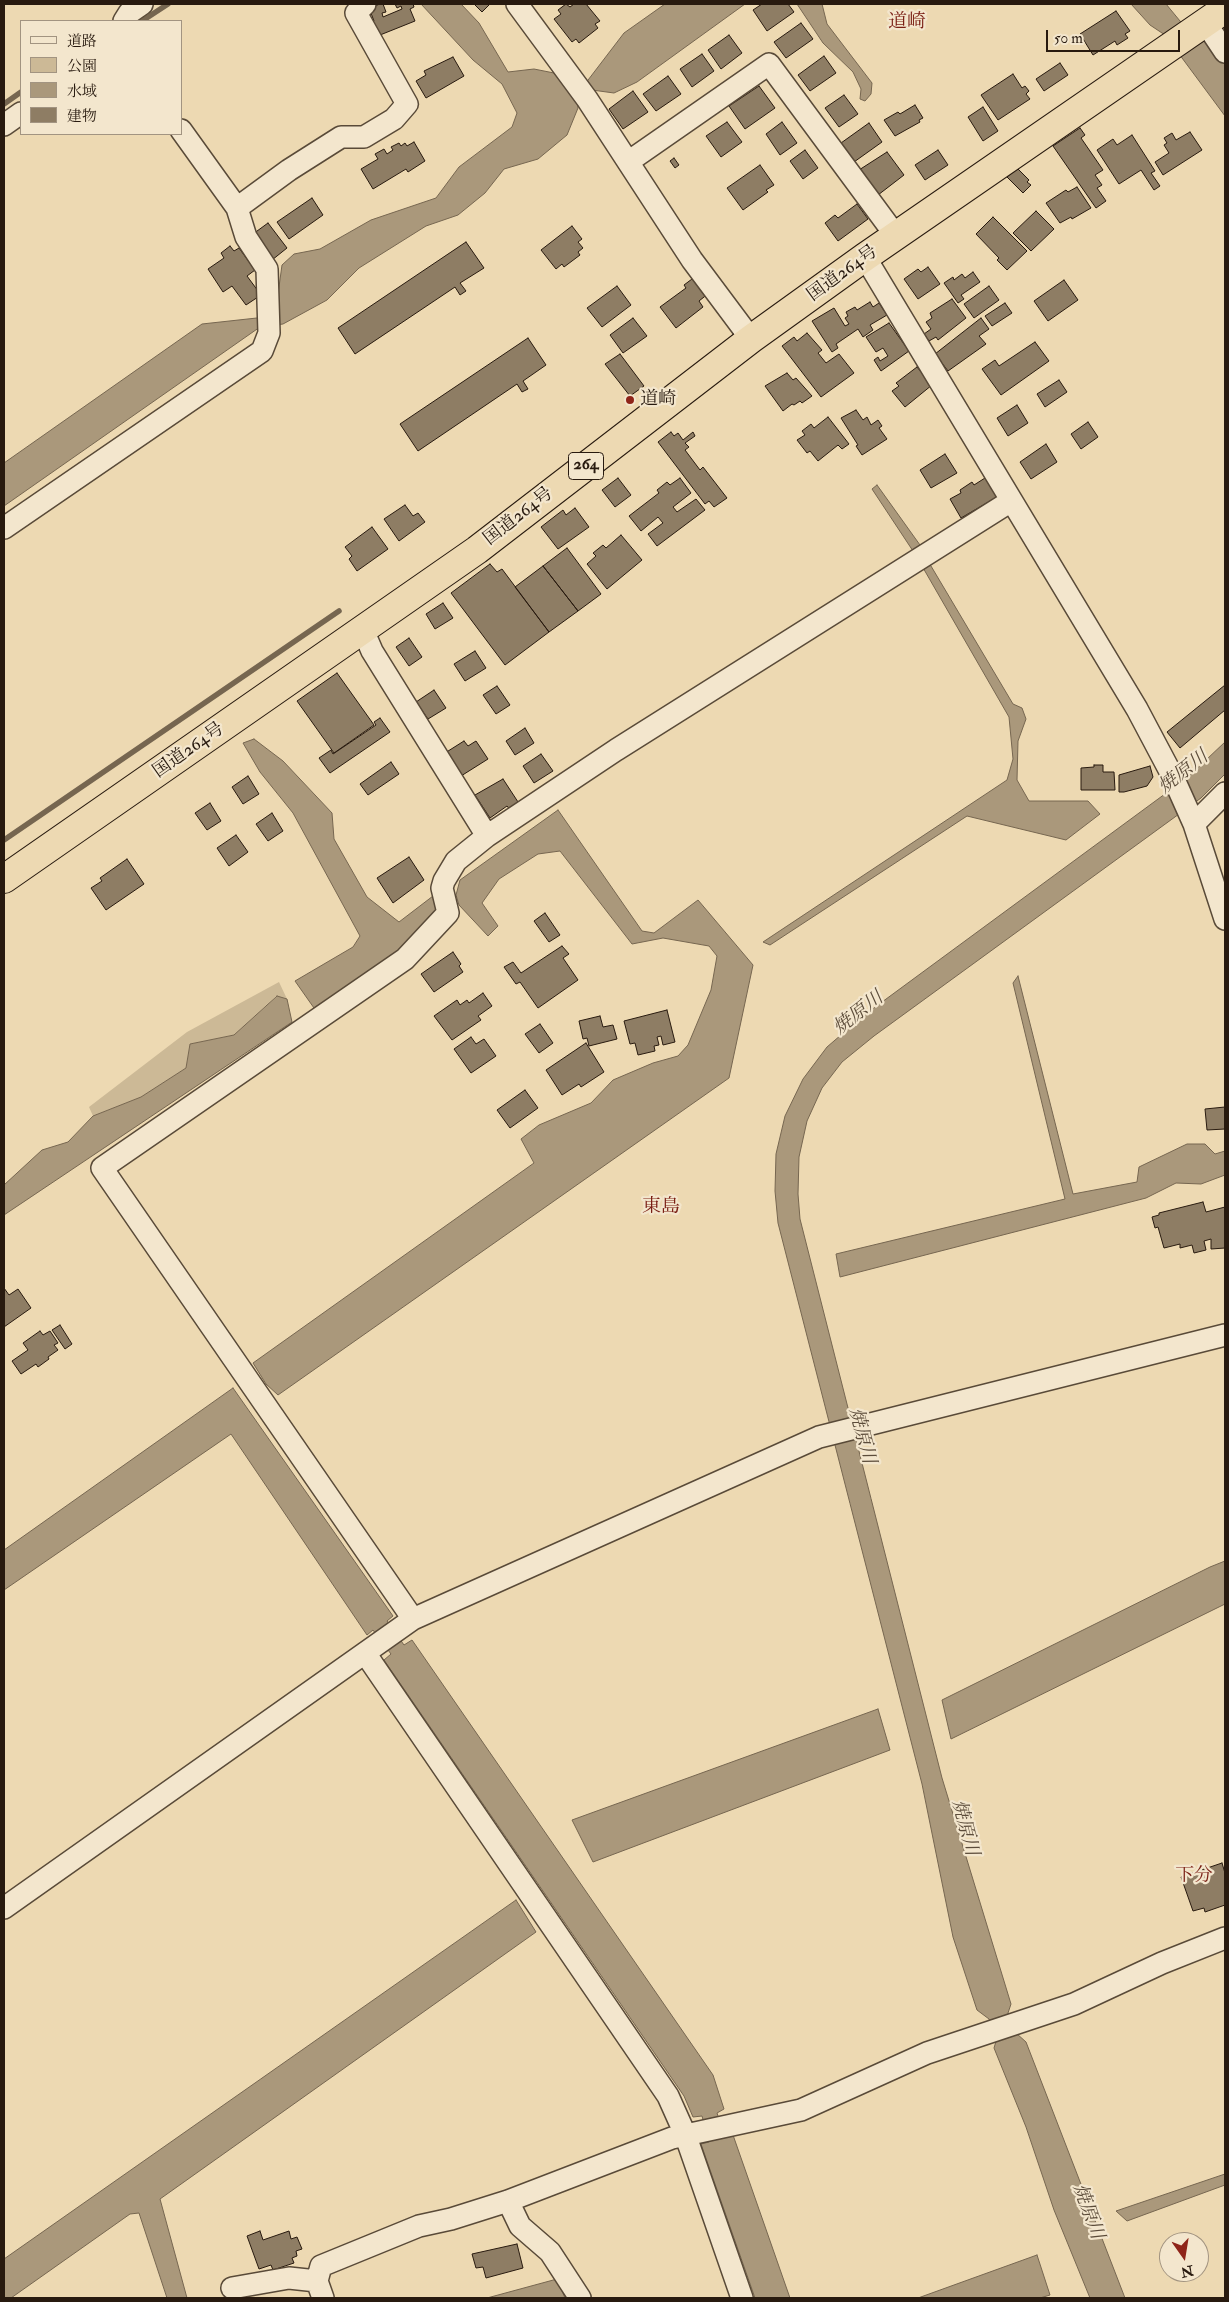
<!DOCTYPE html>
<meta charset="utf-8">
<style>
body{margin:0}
#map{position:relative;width:1229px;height:2302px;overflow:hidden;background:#edd9b2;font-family:"IM FELL Double Pica","Noto Serif JP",serif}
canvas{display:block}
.frame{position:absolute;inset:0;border:5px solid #281a0f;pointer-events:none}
.legend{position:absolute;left:20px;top:20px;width:162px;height:115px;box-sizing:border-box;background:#f3e6cd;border:1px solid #a29481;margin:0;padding:6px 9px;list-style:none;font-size:15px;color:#281a0f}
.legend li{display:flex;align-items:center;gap:10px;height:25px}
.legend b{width:25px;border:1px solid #a29481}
.north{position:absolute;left:1159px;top:2232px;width:50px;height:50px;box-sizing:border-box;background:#f3e6cd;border:1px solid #a29481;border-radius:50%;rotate:167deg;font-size:14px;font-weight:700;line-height:20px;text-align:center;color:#281a0f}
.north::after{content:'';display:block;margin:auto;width:18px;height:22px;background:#8f2418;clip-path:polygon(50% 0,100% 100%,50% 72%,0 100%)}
.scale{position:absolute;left:1046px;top:30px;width:134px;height:22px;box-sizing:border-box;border:2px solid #281a0f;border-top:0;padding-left:6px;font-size:15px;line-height:18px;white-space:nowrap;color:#281a0f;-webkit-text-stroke:4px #f3e6cd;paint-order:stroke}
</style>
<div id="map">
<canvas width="1229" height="2302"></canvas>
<div class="frame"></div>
<ul class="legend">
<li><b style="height:6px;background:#f3e6cd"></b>道路</li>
<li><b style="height:14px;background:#ccb996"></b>公園</li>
<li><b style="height:14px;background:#aa987b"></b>水域</li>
<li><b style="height:14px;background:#8e7d64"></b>建物</li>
</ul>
<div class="north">N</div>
<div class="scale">50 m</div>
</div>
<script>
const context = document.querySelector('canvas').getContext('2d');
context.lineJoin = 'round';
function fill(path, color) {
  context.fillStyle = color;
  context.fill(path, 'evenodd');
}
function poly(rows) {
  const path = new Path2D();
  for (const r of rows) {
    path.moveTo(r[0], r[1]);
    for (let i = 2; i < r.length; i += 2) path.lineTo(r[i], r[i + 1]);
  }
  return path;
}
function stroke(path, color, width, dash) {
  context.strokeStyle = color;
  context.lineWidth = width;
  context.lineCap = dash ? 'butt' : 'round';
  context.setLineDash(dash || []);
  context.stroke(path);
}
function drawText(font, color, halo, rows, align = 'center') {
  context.font = font + ' "IM FELL Double Pica","Noto Serif JP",serif';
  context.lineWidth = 4.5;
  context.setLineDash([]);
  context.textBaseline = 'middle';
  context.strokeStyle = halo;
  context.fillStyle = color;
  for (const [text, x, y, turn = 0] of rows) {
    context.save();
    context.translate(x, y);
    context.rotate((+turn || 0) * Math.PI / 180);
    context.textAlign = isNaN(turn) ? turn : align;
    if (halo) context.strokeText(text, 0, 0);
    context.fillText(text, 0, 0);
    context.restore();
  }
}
fill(poly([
 [279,982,287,999,276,996,234,1035,190,1044,186,1068,141,1097,93,1116,89,1107,187,1032]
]), '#ccb996');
const water = poly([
 [421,4,461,4,479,23,508,72,534,69,554,73,571,91,585,84,624,33,665,4,745,4,637,82,614,93,592,90,577,101,578,108,567,135,538,159,504,169,485,193,458,215,426,226,359,268,327,300,283,324,260,327,4,506,4,463,202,324,275,316,282,265,294,254,320,249,371,220,436,198,459,167,512,127,517,113,502,84,473,60,421,4],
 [797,4,822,4,827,24,872,83,871,94,865,101,860,99,861,89,853,72,823,43,797,4],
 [1131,4,1166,4,1199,44,1206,40,1225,63,1225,116,1165,35,1150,25,1131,4],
 [877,485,920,545,913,551,872,489,877,485],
 [928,561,1013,704,1022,708,1026,719,1018,741,1017,780,1029,801,1088,801,1100,814,1066,840,967,816,770,945,763,942,1007,780,1013,759,1009,717,922,566,928,561],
 [254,739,283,761,332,813,334,839,367,897,399,922,433,896,438,918,386,961,314,1008,295,981,353,947,360,936,293,813,260,772,243,743,254,739],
 [1225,742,1225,774,1201,798,874,1036,842,1062,822,1088,807,1121,799,1157,798,1194,800,1219,942,1778,1011,2004,1008,2013,1016,2033,1026,2042,1125,2298,1090,2298,1054,2210,1026,2127,994,2048,997,2038,989,2019,977,2010,953,1937,922,1784,778,1223,775,1191,776,1154,785,1116,803,1079,827,1047,863,1016,1188,777,1225,742],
 [558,810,642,931,654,933,698,900,753,965,729,1078,278,1395,266,1384,253,1363,534,1163,521,1139,539,1125,591,1103,613,1080,653,1063,678,1056,688,1045,711,990,717,956,709,946,663,938,632,944,560,851,538,854,499,879,482,903,498,926,488,936,459,905,456,895,460,880,558,810],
 [1018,976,1073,1194,1137,1182,1139,1167,1187,1144,1205,1144,1215,1154,1225,1151,1225,1175,1201,1184,1176,1183,1146,1198,840,1277,836,1254,1065,1199,1013,983,1018,976],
 [277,996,287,999,292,1022,4,1215,4,1185,42,1150,68,1142,93,1116,141,1097,186,1068,190,1044,234,1035,277,996],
 [233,1388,393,1616,387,1621,404,1645,412,1640,713,2075,724,2109,717,2113,725,2137,733,2135,790,2298,755,2298,701,2144,709,2142,702,2116,693,2117,684,2096,384,1660,391,1654,373,1630,367,1635,231,1434,4,1590,4,1550,233,1388],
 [1225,1561,1225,1604,951,1739,942,1700,1210,1567,1225,1561],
 [878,1709,890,1750,593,1862,572,1820,878,1709],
 [516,1900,536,1932,160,2199,187,2298,167,2298,139,2213,130,2214,11,2298,4,2298,4,2259,516,1900],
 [1225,2174,1225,2185,1127,2221,1116,2211,1225,2174],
 [1037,2255,1050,2295,1040,2298,918,2298,1037,2255],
 [557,2279,565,2298,487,2298,557,2279]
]);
fill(water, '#aa987b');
stroke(water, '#766650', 1);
stroke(poly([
 [142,21,168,4],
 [4,104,21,92],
 [4,840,339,611]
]), '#766650', 5.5);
const building = poly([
 [380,4,383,4,386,12,382,13,383,17,402,9,401,6,397,8,395,4,413,4,414,7,410,9,415,21,380,35,371,22,374,21,369,8,380,4],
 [474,4,490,4,482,12,474,4],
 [566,4,570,7,574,4,586,4,600,21,595,24,598,28,579,43,576,39,572,42,554,19,561,14,558,10,566,4],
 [762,4,788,4,794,12,767,31,753,10,762,4],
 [1116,11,1130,31,1125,34,1128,38,1117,45,1115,41,1093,55,1080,34,1116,11],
 [801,23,813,39,786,58,774,42,801,23],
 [729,35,742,53,721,69,708,50,729,35],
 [702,54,714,71,692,87,680,69,702,54],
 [824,56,836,73,810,91,798,75,824,56],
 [453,57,464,76,426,98,416,81,426,75,424,71,453,57],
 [1060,63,1068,75,1044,91,1036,79,1060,63],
 [1013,74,1022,88,1025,86,1029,91,1026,94,1030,99,998,120,981,95,1013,74],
 [668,76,681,94,656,111,643,94,668,76],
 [759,86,775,108,745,129,729,106,759,86],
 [633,91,648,112,623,129,609,109,633,91],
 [844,95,858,114,839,127,825,108,844,95],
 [915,105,923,118,919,120,920,122,895,136,884,120,898,112,900,114,915,105],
 [983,107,998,131,983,141,968,117,983,107],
 [727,122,742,142,721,157,706,136,727,122],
 [782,122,797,143,780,155,766,134,782,122],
 [869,123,882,142,854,162,841,143,869,123],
 [1080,128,1085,135,1081,138,1103,170,1095,175,1102,185,1097,188,1106,201,1096,208,1053,146,1080,128],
 [1190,132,1202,150,1163,175,1155,162,1169,153,1164,145,1167,143,1164,138,1172,133,1176,140,1190,132],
 [1132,135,1155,171,1151,173,1160,186,1154,190,1141,170,1119,184,1097,150,1113,139,1117,145,1132,135],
 [414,142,425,161,408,172,406,169,373,189,361,169,378,159,375,154,384,149,387,154,393,150,391,147,399,143,401,146,405,143,407,146,414,142],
 [805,150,818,168,803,179,790,161,805,150],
 [938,150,948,165,925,180,915,165,938,150],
 [887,152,904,175,878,195,859,170,887,152],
 [674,158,679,165,675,168,670,161,674,158],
 [760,165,774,185,766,190,768,192,743,210,727,188,760,165],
 [1017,168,1029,180,1027,182,1031,185,1023,193,1007,177,1017,168],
 [1077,187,1091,208,1072,219,1071,217,1060,223,1046,203,1066,190,1068,192,1077,187],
 [312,198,323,215,289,239,277,222,312,198],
 [857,204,868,219,838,241,825,223,835,215,838,218,857,204],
 [1036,211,1054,229,1031,251,1013,233,1036,211],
 [993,217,1027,251,1007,270,997,260,999,258,976,234,993,217],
 [268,223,287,248,272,260,253,234,268,223],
 [572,226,582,239,578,242,583,248,578,252,580,255,564,267,562,264,556,269,541,250,572,226],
 [466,242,484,268,460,283,466,291,460,295,455,287,355,354,338,328,466,242],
 [230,246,234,251,239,248,255,270,247,276,261,295,246,305,232,286,223,292,208,269,224,258,221,253,230,246],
 [928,267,940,284,918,299,904,279,918,269,921,272,928,267],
 [973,272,980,282,961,295,964,299,958,303,944,283,953,277,954,280,962,274,965,278,973,272],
 [696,276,709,293,699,301,703,307,676,328,660,307,686,288,684,285,696,276],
 [1064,280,1078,300,1048,321,1034,301,1064,280],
 [617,286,631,305,602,327,587,308,617,286],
 [989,286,999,300,974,318,964,304,989,286],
 [952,299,966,318,938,340,936,337,929,341,924,334,931,329,926,322,932,318,930,313,952,299],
 [870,302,873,307,879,303,887,315,870,325,873,330,863,337,858,329,836,344,838,348,832,352,812,321,834,308,845,326,849,324,845,318,848,316,846,312,855,307,857,310,870,302],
 [1005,303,1012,313,992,326,985,316,1005,303],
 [633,318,647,336,623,353,610,335,633,318],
 [981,318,989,329,979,336,986,344,948,371,935,354,981,318],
 [889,323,909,351,881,371,874,360,878,357,880,361,888,356,883,348,876,352,866,337,889,323],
 [807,333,822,350,818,353,826,363,839,354,854,373,821,397,782,346,794,337,797,341,807,333],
 [528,338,546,365,523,381,528,389,522,392,517,384,418,451,400,424,528,338],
 [1035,342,1049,361,1001,395,982,369,995,360,999,366,1035,342],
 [620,354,644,386,630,396,605,364,620,354],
 [917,367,932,385,905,407,892,391,899,386,896,383,917,367],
 [787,373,793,380,796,378,812,396,802,403,800,401,794,405,792,404,783,411,765,386,787,373],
 [1059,380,1067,392,1045,407,1037,394,1059,380],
 [1017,405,1028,423,1008,436,997,418,1017,405],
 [856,410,863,420,867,417,871,425,878,420,882,426,879,428,887,439,862,455,856,446,858,445,841,418,856,410],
 [828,417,849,444,842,449,838,445,818,461,810,451,807,453,797,440,805,435,802,431,811,424,814,428,828,417],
 [1088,422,1098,437,1081,449,1071,434,1088,422],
 [671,432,674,436,678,433,683,440,693,432,695,436,685,443,689,447,685,450,700,470,703,467,727,498,714,507,709,501,705,504,658,442,671,432],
 [1046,444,1057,462,1031,479,1020,462,1046,444],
 [945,454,957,473,931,488,920,470,945,454],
 [618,478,631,495,615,507,602,490,618,478],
 [680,478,691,493,673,507,677,512,696,499,705,510,657,546,648,534,663,523,658,517,641,531,629,516,659,493,657,490,667,482,670,485,680,478],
 [985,478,997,497,961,518,950,499,961,493,960,490,972,482,974,485,985,478],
 [405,505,413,516,418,513,425,522,399,541,384,519,405,505],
 [575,508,589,527,558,549,541,527,563,510,566,515,575,508],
 [372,527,388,549,357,571,349,559,352,556,345,547,372,527],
 [621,535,642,560,607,589,587,564,596,556,593,553,603,545,606,548,621,535],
 [567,548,601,594,578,611,543,566,567,548],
 [490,564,497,572,502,569,549,632,505,665,451,593,490,564],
 [543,566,578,611,549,632,515,587,543,566],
 [443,603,453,618,435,629,426,614,443,603],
 [409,638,422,657,409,666,396,647,409,638],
 [475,651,486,668,465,681,454,664,475,651],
 [337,673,374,725,334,753,297,701,337,673],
 [1225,685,1225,710,1180,748,1167,732,1225,685],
 [497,686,510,705,496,714,483,695,497,686],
 [434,690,446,708,428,719,416,702,434,690],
 [380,718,390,732,330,773,319,758,331,750,333,754,376,725,374,722,380,718],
 [525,728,534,743,515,755,506,741,525,728],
 [464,741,468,746,476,741,488,759,461,776,445,753,464,741],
 [541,754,553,771,534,783,523,766,541,754],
 [391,762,399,774,368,795,360,784,391,762],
 [1094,765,1103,765,1103,772,1114,772,1115,790,1081,790,1081,768,1094,767,1094,765],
 [1150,766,1153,777,1147,786,1124,792,1119,792,1119,775,1150,766],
 [248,776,259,794,243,804,232,787,248,776],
 [503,779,520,805,511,811,507,806,490,818,475,795,503,779],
 [210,803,221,821,207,830,195,813,210,803],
 [272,813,283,831,268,841,256,824,272,813],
 [236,835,248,852,229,866,217,848,236,835],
 [409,857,424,880,393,903,377,878,409,857],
 [127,859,144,884,106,910,91,888,102,881,100,878,127,859],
 [545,913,560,935,549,942,534,921,545,913],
 [562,946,569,954,563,958,578,980,538,1008,520,982,516,984,504,967,513,962,521,973,562,946],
 [453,952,461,964,459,966,463,972,434,992,421,974,453,952],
 [483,993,492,1006,478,1016,481,1020,452,1040,434,1016,457,1000,460,1005,467,1000,469,1003,483,993],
 [667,1010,675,1042,663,1045,661,1036,657,1037,659,1045,654,1046,655,1051,638,1055,635,1043,630,1044,624,1021,667,1010],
 [600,1016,603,1027,613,1025,617,1039,589,1046,587,1038,583,1039,579,1021,600,1016],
 [540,1024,553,1043,539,1053,525,1034,540,1024],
 [471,1037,476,1044,484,1039,496,1056,471,1073,454,1049,471,1037],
 [586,1043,604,1072,581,1087,579,1084,562,1095,546,1070,586,1043],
 [525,1090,538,1108,510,1128,497,1110,525,1090],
 [1225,1107,1225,1129,1207,1130,1205,1109,1225,1107],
 [1203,1202,1206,1212,1225,1207,1225,1248,1211,1249,1211,1239,1204,1241,1206,1250,1194,1253,1192,1245,1180,1248,1180,1244,1164,1248,1158,1227,1155,1228,1152,1217,1159,1215,1159,1213,1203,1202],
 [4,1288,9,1295,18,1289,31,1308,4,1327,4,1288],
 [60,1325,72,1344,65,1349,52,1330,60,1325],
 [40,1331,43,1335,50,1331,58,1343,54,1345,58,1350,48,1357,49,1359,38,1367,36,1364,21,1374,12,1361,28,1350,23,1343,40,1331],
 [1222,1863,1225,1873,1225,1905,1205,1912,1204,1908,1193,1911,1181,1877,1222,1863],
 [260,2231,263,2240,289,2231,291,2239,297,2237,302,2249,296,2251,297,2256,292,2258,294,2263,273,2270,271,2265,259,2269,247,2236,260,2231],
 [517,2244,523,2268,486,2278,483,2267,476,2268,472,2254,517,2244]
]);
fill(building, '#8e7d64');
stroke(building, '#281a0f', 1);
const minor = poly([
 [517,4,587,99,692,260,751,339],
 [124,21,129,13,142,4],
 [1205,22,1225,52],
 [4,125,21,113],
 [628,162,769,64,896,236],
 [237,208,289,170,341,137,364,137,394,119,407,104,356,13,365,4],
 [865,257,1137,709,1173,777,1194,824,1225,919],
 [4,528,262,351,269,333,267,269,246,237,237,208,181,130],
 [363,630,372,651,487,836],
 [1194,824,1225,793],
 [413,1619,102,1168,405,959,448,913,442,888,444,881,456,861,487,836,616,750,1011,501],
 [365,1653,668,2096,685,2134,742,2298],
 [4,1908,413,1619,819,1437,1225,1335],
 [508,2201,520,2226,550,2252,580,2298],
 [232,2288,289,2278,317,2281],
 [323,2298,317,2281,321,2266,419,2226,451,2219,508,2201,672,2138,801,2110,927,2053,1074,2004,1162,1963,1225,1938]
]);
const trunk = poly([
 [4,879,477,550,751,339,865,257,1225,9]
]);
stroke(minor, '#594a38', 24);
stroke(trunk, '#281a0f', 30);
stroke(minor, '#f3e6cd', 21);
stroke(trunk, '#edd9b2', 28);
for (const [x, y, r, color] of [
 [630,400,5,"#8f2418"]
]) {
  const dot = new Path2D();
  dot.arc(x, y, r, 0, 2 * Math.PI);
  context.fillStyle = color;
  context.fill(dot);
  stroke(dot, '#f3e6cd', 2);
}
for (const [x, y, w] of [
 [586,466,35]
]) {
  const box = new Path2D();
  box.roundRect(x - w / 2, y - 13.5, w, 27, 4);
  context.fillStyle = '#f3e6cd';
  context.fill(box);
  stroke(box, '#281a0f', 1);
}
drawText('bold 16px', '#281a0f', null, [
 ["264",586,466]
]);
drawText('18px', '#281a0f', '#f3e6cd', [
 ["国道264号",843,274,-36],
 ["国道264号",519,517,-38],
 ["国道264号",189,751,-35]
]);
drawText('18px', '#281a0f', '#f3e6cd', [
 ["道崎",640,400]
], 'left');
drawText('19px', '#7a1f14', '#f3e6cd', [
 ["道崎",907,23],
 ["東島",661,1208],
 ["下分",1194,1877]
]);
drawText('italic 19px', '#5c4c3a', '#f3e6cd', [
 ["焼原川",1184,773,-38],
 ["焼原川",859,1014,-38],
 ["焼原川",861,1436,75],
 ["焼原川",964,1828,75],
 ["焼原川",1087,2212,70]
]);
</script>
